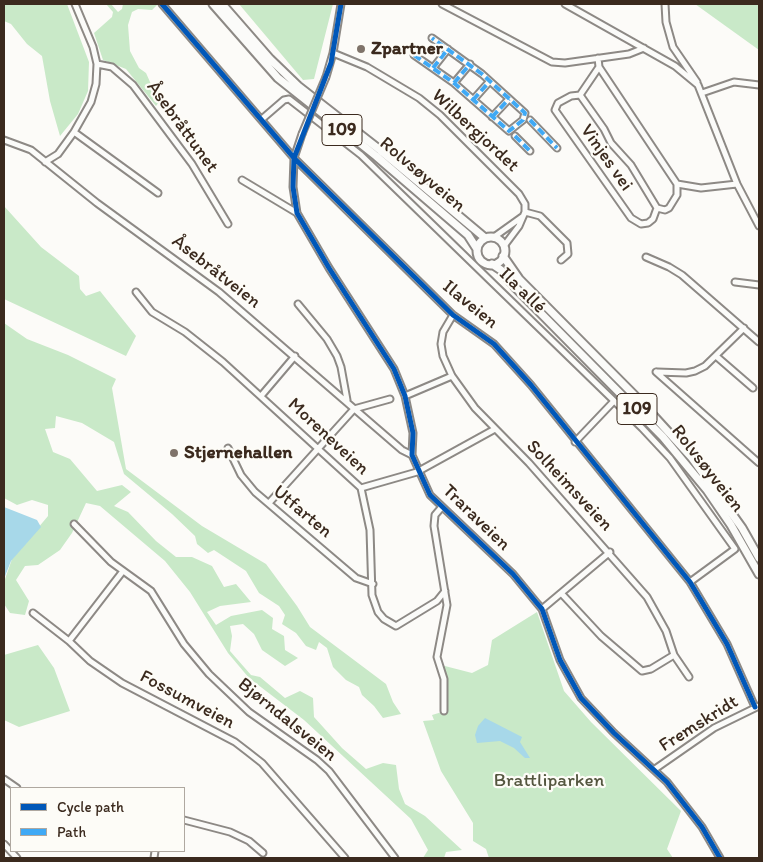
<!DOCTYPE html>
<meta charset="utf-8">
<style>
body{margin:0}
#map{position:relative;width:763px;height:862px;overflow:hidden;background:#fcfbf8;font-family:Itim,sans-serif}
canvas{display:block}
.frame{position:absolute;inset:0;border:5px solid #3b2a1e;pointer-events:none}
.legend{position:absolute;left:10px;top:787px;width:175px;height:65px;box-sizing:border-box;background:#fdfcf7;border:1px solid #afa8a0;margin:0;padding:6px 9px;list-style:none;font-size:15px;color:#3b2a1e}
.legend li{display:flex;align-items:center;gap:10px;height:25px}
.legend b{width:25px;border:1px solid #afa8a0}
</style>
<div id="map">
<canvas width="763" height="862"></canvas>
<div class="frame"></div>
<ul class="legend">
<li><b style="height:6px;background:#0057b8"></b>Cycle path</li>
<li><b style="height:6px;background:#3fa9f5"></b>Path</li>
</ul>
</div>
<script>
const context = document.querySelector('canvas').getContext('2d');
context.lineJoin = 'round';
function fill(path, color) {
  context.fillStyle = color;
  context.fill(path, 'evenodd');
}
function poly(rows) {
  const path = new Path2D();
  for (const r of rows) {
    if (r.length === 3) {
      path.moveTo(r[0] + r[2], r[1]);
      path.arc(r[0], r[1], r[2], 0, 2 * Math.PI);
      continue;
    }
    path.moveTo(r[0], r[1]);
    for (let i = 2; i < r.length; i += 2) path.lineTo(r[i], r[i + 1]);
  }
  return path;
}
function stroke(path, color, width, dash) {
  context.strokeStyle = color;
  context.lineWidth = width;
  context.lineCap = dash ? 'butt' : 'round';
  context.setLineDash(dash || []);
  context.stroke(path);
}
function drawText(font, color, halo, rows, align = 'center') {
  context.font = font + ' Itim,sans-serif';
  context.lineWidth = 4.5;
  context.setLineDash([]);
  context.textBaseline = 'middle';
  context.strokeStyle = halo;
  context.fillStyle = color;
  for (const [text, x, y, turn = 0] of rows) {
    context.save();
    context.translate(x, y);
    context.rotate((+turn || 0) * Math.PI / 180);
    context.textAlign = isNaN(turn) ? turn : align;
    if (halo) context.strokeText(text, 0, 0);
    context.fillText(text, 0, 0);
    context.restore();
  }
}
fill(poly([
 [4,4,67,4,89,62,88,91,78,114,60,136,50,101,42,56,27,44,11,24,4,21],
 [106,4,111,4,118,12,122,9,123,4,158,4,152,10,138,9,132,12,128,25,130,51,139,68,146,73,159,102,156,106,126,69,103,60,94,33,112,17,113,12],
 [239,4,333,4,314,79,303,80],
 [695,4,759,4,759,50],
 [4,206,41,247,79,276,80,289,86,296,100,291,136,336,126,356,4,299],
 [4,323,27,339,68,355,116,379,112,388,126,469,202,526,266,564,297,606,310,627,386,684,393,702,401,714,383,718,374,706,362,695,359,687,346,680,333,667,327,648,319,642,316,650,306,646,296,633,282,624,285,615,279,606,259,593,246,571,214,550,208,553,197,544,195,536,172,514,124,474,114,442,82,423,56,416,55,428,45,429,53,452,70,459,97,491,122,485,131,492,114,506,128,512,156,541,176,557,192,557,212,566,224,587,236,584,251,602,220,606,207,612,216,625,231,616,262,610,273,618,272,629,284,636,285,650,298,658,285,666,262,650,254,634,243,624,230,626,232,636,230,651,251,675,260,677,285,698,300,691,313,698,314,717,342,748,366,769,383,763,396,765,399,789,405,804,425,816,462,850,446,852,444,858,423,858,428,850,411,819,304,720,249,678,228,653,190,592,165,561,100,506,86,503,72,533,60,550,38,565,25,566,16,580,29,601,25,615,10,613,4,604,4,582,12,559,48,516,48,505,32,500,17,505,4,498],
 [537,612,564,691,591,722,681,811,667,849,673,858,489,858,486,849,473,841,473,823,441,771,423,721,434,720,432,715,442,712,441,665,472,673,488,665,492,640],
 [38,645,54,668,70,711,19,727,4,720,4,655]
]), '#c9e9c8');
fill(poly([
 [4,507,37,520,41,527,11,561,4,579],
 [485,718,522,737,520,742,530,758,525,758,514,748,500,741,477,743,475,735,478,726]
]), '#a7d8e9');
const minor = poly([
 [162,4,294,158,453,315,494,344,531,385,690,582,727,644,755,707],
 [442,4,552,62,565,63,629,54,644,48],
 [565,4,675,66,698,85,737,184,759,226],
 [665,4,666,22,673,47,697,82],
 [333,53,367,67,419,98,440,115,519,194,525,204,525,212,519,226,504,246],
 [414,55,454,83,509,131,523,120,525,113,482,74,432,38],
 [97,64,112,67,133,85,192,164,228,224],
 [599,67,580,95,571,96,558,103,555,110,631,218,641,224,648,223,653,219,657,208],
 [433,68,448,49],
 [326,77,333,53,341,4],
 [454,83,470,64],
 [702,93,734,82,759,85],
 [580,95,604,129,611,143,631,165,657,208,665,210,669,208,677,195,677,184,599,67,598,58],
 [473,100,489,82],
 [492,117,509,99],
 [262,119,284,100,289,99,361,155,642,428,670,458,735,549,690,582],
 [530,120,557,148],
 [74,132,158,193],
 [302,134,294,158,293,187,297,213,329,268,394,369,405,396,413,433,412,455,430,495,513,574,536,602,542,609,560,660,581,698,614,733,667,782,702,827,720,858],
 [515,136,530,151],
 [4,140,31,150,97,203,219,292,402,450,412,455],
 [45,162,58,154,74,132,91,102,96,84,97,64,93,47,75,4],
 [242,180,297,213],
 [677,184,701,188,737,184],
 [525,212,540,216,567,243,568,254,561,260],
 [494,237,522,217],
 [646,257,669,267,682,275,759,342],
 [735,282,759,285],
 [136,292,152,312,185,332,223,362,361,488,370,530,372,595,378,612,384,619,396,626,437,601,445,591],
 [298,304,327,339,337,356,341,367,347,400],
 [453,315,443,332,441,344,443,356,452,376,475,408,529,463,647,597,666,631,674,655,689,677],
 [716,356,753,388],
 [656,372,759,463],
 [657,372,686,373,695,371,705,366,744,328],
 [261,396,295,356],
 [405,396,452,376],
 [575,442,614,401],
 [228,448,241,475,255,492,356,578,373,584],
 [361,488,417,472,495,429],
 [269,503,354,409,390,399],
 [441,508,435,515,434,526,447,605,437,657,444,679,444,711],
 [74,524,111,562,151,591,184,644,209,674,249,712,317,760,329,771,395,858],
 [123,571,69,641,90,661,122,683,235,742,248,752,262,763,345,858],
 [561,593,601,636,642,671,651,669,674,655],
 [542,609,610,552],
 [33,613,69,641],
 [655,769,714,728,759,706],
 [4,779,17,788],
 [184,820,230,832,249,841,263,853],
 [4,844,17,858],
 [154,858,155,851]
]);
const major = poly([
 [213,4,278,78,376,156,468,235,477,249],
 [222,4,270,59,298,86,380,150,485,238],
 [491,251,14],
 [503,256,519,279,639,400,692,458,742,528,759,558],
 [492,264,501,270,516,288,663,437,707,490,731,525,759,574]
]);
stroke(minor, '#8d8985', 9);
stroke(major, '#8d8985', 11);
stroke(minor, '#fbfbf9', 5);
stroke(major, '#fbfbf9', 7);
const minorBridge = poly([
 [302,134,326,77]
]);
stroke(minorBridge, '#8d8985', 9, []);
stroke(minorBridge, '#fbfbf9', 5);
stroke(poly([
 [414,55,454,83,509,131,523,120,525,113,482,74,432,38],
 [433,68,448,49],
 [454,83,470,64],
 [473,100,489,82],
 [492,117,509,99],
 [530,120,557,148],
 [515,136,530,151]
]), '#3fa9f5', 4, [8, 4]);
stroke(poly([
 [162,4,294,158,453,315,494,344,531,385,690,582,727,644,755,707],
 [341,4,331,63,294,158,293,187,297,213,329,268,394,369,405,396,413,433,412,455,430,495,513,574,536,602,542,609,560,660,581,698,614,733,667,782,702,827,720,858]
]), '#0057b8', 5);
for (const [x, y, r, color] of [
 [361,49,5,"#7f736a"],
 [174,453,5,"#7f736a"]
]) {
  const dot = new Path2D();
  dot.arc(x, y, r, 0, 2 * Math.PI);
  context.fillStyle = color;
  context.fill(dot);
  stroke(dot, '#fdfcf7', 2);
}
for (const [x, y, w] of [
 [342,130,40],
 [637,409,40]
]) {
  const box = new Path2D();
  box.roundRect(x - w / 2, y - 15.5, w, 31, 4);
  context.fillStyle = '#fdfcf7';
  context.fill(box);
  stroke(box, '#3b2a1e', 1);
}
drawText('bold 18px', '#3b2a1e', null, [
 ["109",342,130],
 ["109",637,409]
]);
drawText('bold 19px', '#3b2a1e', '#fdfcf7', [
 ["Zpartner",371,49],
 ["Stjernehallen",184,453]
], 'left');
drawText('19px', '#3b2a1e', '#fdfcf7', [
 ["Åsebråttunet",182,127,54],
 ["Wilbergjordet",475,131,43],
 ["Vinjes vei",606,158,55],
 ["Rolvsøyveien",422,175,40],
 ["Åsebråtveien",216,272,38],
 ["Ila allé",522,291,44],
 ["Ilaveien",470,305,39],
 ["Moreneveien",328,437,43],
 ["Rolvsøyveien",707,469,52],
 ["Solheimsveien",569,486,47],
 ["Utfarten",302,512,40],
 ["Traraveien",476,518,44],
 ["Fossumveien",187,700,28],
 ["Bjørndalsveien",287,720,39],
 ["Fremskridt",699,724,-32]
]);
drawText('19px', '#54563f', '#fdfcf7', [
 ["Brattliparken",549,781]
]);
</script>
